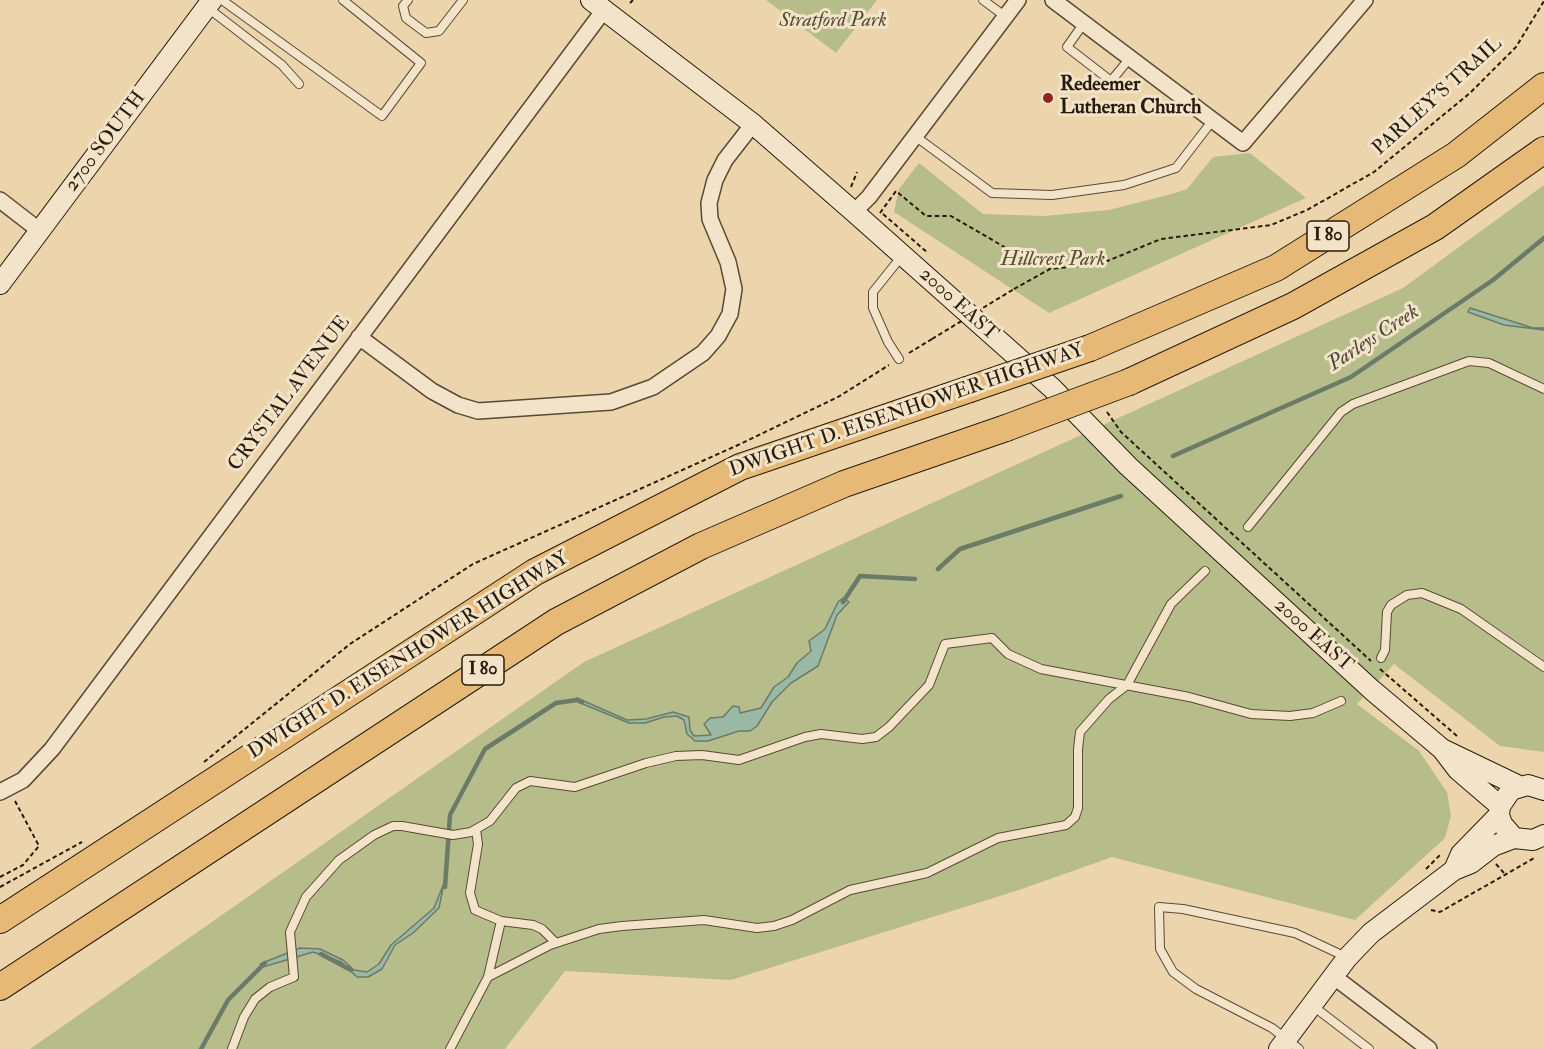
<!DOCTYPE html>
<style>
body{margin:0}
canvas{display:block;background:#ecd4ac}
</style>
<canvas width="1544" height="1049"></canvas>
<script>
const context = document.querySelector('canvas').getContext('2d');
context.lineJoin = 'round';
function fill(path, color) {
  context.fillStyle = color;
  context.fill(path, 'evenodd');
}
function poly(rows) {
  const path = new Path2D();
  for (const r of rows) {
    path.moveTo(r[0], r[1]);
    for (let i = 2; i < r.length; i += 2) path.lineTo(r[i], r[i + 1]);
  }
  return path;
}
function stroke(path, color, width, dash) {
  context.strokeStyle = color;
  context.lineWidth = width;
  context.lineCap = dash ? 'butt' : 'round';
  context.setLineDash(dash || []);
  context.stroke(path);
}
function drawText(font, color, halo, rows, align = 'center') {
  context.font = font + ' "IM FELL Double Pica",serif';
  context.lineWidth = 6;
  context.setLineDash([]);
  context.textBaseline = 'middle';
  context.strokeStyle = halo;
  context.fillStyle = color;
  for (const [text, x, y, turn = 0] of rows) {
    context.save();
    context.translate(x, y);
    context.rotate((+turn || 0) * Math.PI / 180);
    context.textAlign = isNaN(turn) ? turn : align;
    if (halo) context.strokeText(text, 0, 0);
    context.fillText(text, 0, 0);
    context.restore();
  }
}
fill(poly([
 [766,0,877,0,836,53],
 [1250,153,1306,198,1049,313,894,212,899,189,919,163,983,214,1044,216,1109,210,1175,193,1187,189,1213,157],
 [1544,185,1544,752,1500,746,1394,664,1357,704,1419,751,1447,792,1451,816,1445,838,1355,920,1112,857,1019,890,731,980,565,971,505,1049,30,1049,584,662,1403,288]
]), '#b7bd8a');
const water = poly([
 [1470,308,1533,328,1544,328,1544,330,1504,325,1468,312,1470,308],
 [843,598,849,602,837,615,818,666,791,683,772,702,757,726,750,731,739,731,708,741,695,741,687,734,684,720,677,716,664,717,645,723,629,723,578,702,577,698,627,720,646,719,673,712,689,717,690,730,694,736,711,735,704,724,710,718,723,717,733,706,739,707,740,713,761,708,774,687,788,677,797,663,811,651,809,641,825,629,838,602,843,598],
 [444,883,439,908,413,933,395,945,382,969,368,977,357,977,341,962,313,952,263,967,260,964,300,948,320,949,343,960,354,970,367,972,379,964,391,945,434,908,444,883]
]);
fill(water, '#99b9a5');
stroke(water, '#6c7a68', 1.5);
stroke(poly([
 [1173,456,1351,377,1493,280,1544,238],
 [938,569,960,549,1121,496],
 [843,602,860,576,915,579],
 [445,887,450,815,485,749,556,703,577,700,582,702],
 [321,954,351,970],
 [201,1049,228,1000,265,963]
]), '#6c7a68', 4.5);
const lane = poly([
 [222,0,382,116,421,63,343,0],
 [408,0,403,6,406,18,426,33,439,31,463,0],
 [983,0,1006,17],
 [208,8,282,65,299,84],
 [1084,23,1067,47,1111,81,1130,58],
 [915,136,992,193,1052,195,1124,185,1176,168,1213,120],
 [899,359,888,342,873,308,873,292,901,257],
 [1248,527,1341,412,1353,404,1469,361,1489,363,1544,389],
 [1381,658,1385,650,1387,612,1391,605,1407,595,1422,593,1461,609,1544,667],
 [476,829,478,844,470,893,475,910,501,921,533,925,542,929,556,943],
 [488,977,501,921],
 [1313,1006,1369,1049],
 [232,1049,244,1017,255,999,270,987,294,977,290,932,306,897,339,860,374,835,393,826,402,826,453,835,471,832,490,821,516,788,530,781,575,787,646,763,676,756,702,755,739,760,805,737,821,734,862,739,876,737,889,727,929,685,945,644,992,638,1008,654,1041,669,1189,697,1251,714,1290,716,1313,713,1341,701],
 [450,1049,488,977,550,945,599,929,622,926,704,920,757,928,774,926,792,920,850,890,927,873,998,838,1066,825,1075,817,1078,808,1078,749,1080,732,1109,699,1127,685,1171,604,1205,571],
 [1299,1049,1272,1028,1196,989,1173,972,1160,949,1159,907,1183,909,1295,933,1346,957]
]);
const street = poly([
 [1053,0,1243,143,1365,0],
 [0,200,40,231],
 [854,212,869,197,1018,0],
 [359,337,432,391,458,405,478,411,611,402,653,387,703,353,718,336,730,314,734,289,728,262,710,219,709,203,715,180,725,160,753,124],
 [0,792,23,780,52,749,604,10],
 [1333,976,1429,1049]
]);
const secondary = poly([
 [591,0,753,124,854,212,1052,388,1128,466,1372,690,1442,749,1458,770,1500,806],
 [0,284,212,0],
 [1442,749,1519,786],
 [1544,790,1528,785,1511,790,1500,806,1499,815,1502,824,1514,838,1533,840,1544,835],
 [1454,870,1461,854,1499,815],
 [1279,1049,1347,958,1371,933,1454,870,1471,863,1493,846,1514,838]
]);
const highway = poly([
 [1090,348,1276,268,1456,155,1544,86],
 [1129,382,1293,306,1435,227,1544,150],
 [0,920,535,572,740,467,967,390],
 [0,987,556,622,701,546,844,484,1006,428]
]);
stroke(lane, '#594a34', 10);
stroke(street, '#594a34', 18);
stroke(secondary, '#281c0c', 22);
stroke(highway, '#281c0c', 28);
stroke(poly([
 [630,3,633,0],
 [851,187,857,172],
 [880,213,896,191,926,216,951,216,1025,259,1044,261,1050,269],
 [883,214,928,253],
 [1014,289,1050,269,1100,264,1161,239,1271,225,1307,210,1374,172,1470,93,1516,47,1544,1],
 [909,353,932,339],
 [1107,412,1121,432,1371,661],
 [1380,669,1457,736],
 [204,762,350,644,473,564,738,445,838,397,889,365],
 [1496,864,1504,873],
 [1426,869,1441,854],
 [0,877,23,865,39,846,15,801],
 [0,887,82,842],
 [1431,910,1440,912,1536,857]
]), '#281c0c', 2, [4.5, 3]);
stroke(lane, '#f3e3c9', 8);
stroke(street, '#f3e3c9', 15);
stroke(secondary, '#f3e3c9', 20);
stroke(highway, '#e6ba76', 26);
const highwayBridge = poly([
 [967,390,1090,348],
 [1006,428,1129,382]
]);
stroke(highwayBridge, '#281c0c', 28, []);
stroke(poly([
 [932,339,1014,289]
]), '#281c0c', 2, [4.5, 3]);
stroke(highwayBridge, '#e6ba76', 26);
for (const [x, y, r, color] of [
 [1048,98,6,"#8f2418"]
]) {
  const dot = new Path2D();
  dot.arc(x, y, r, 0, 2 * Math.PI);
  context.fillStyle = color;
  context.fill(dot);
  stroke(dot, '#f3e3c9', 2);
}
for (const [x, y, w] of [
 [1328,236,42],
 [483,670,42]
]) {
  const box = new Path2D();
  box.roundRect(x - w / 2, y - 15, w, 30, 4.5);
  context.fillStyle = '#f3e3c9';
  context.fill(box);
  stroke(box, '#281c0c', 1.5);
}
drawText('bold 18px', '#281c0c', null, [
 ["I 80",1328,236],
 ["I 80",483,670]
]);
drawText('italic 20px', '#534c32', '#f3e3c9', [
 ["Stratford Park",833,22],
 ["Hillcrest Park",1053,261]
]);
drawText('bold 20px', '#281c0c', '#f3e3c9', [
 ["Redeemer",1060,86],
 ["Lutheran Church",1060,109]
], 'left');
drawText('20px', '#281c0c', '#f3e3c9', [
 ["PARLEY'S TRAIL",1438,97,-42],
 ["2700 SOUTH",106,142,-53],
 ["2000 EAST",958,305,42],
 ["CRYSTAL AVENUE",290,394,-53],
 ["DWIGHT D. EISENHOWER HIGHWAY",907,411,-19],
 ["2000 EAST",1313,636,42],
 ["DWIGHT D. EISENHOWER HIGHWAY",409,656,-32]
]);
drawText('italic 21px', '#4a4b3a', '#f3e3c9', [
 ["Parleys Creek",1374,339,-33]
]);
</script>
